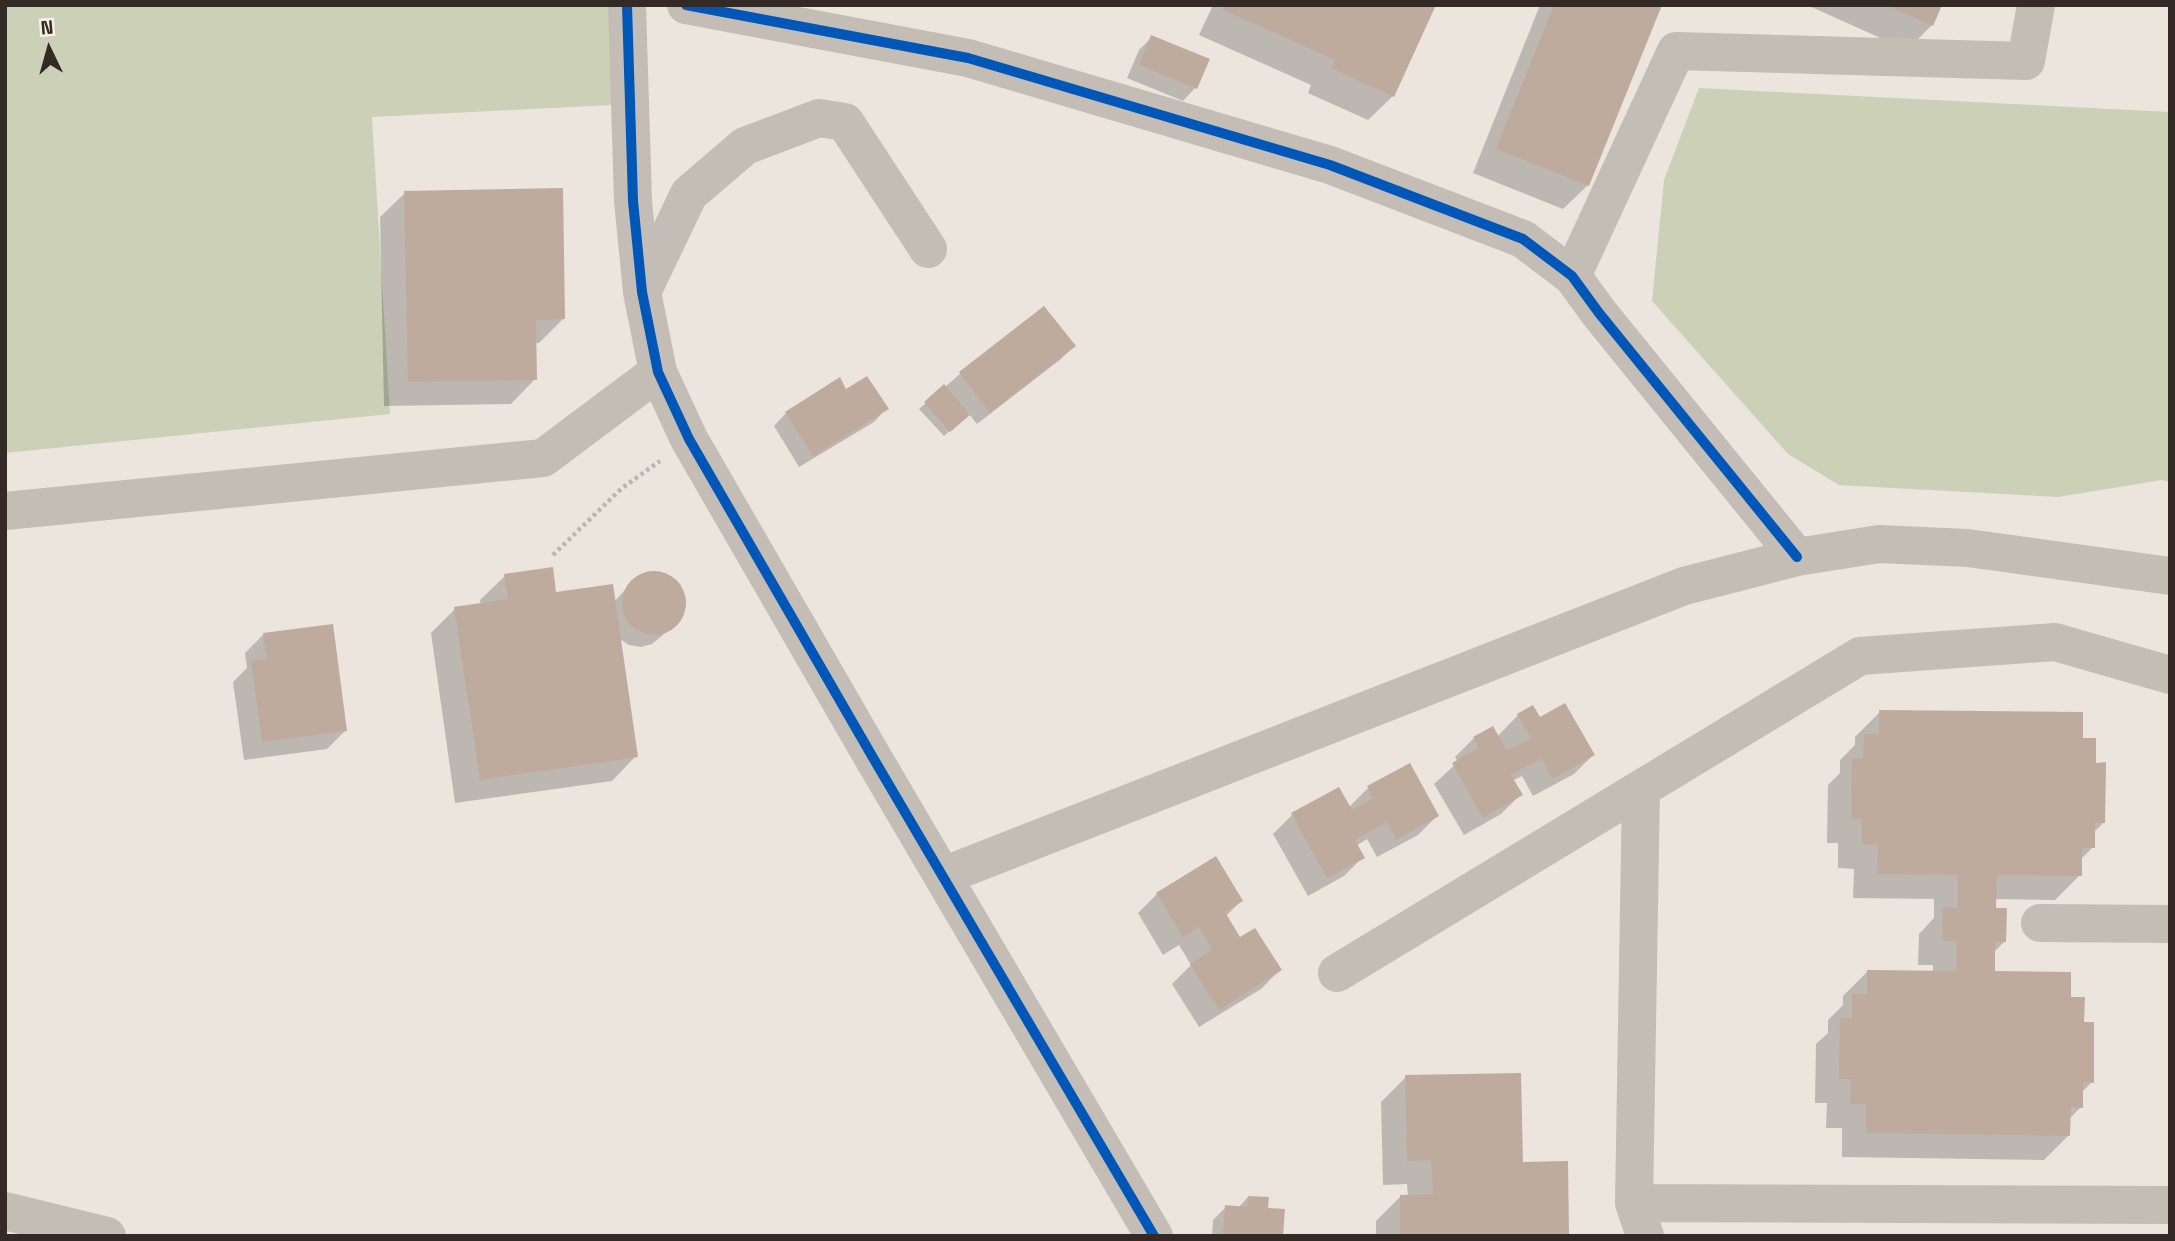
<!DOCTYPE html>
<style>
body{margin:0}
#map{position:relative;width:2175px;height:1241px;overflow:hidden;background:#ebe5dd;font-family:"Space Grotesk",sans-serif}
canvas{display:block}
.frame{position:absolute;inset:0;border:7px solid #332a25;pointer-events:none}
.north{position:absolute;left:14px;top:14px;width:70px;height:70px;-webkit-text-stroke:5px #f9f0e3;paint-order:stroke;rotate:355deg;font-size:19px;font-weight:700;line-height:28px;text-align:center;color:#332a25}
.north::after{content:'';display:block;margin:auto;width:24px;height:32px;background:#332a25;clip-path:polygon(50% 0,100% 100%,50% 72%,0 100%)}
</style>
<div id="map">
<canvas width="2175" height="1241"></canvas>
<div class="frame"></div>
<div class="north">N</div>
</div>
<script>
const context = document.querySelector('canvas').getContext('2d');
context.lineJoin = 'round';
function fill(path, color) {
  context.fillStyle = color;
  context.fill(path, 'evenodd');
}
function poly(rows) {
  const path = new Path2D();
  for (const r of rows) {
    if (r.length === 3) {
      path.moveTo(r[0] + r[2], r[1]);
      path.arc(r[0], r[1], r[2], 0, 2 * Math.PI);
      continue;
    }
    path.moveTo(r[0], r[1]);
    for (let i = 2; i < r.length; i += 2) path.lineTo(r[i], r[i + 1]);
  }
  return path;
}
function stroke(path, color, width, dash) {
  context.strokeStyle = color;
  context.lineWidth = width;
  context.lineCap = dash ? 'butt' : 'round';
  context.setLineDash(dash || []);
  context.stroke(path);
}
fill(poly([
 [5,5,609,5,612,105,372,117,390,414,5,453],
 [1699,88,2170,112,2170,482,2162,480,2058,497,1839,485,1788,454,1652,301,1664,180]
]), '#cbd0b6');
fill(poly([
 [1213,5,1434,5,1393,96,1368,120,1308,93,1311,85,1199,35],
 [1540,5,1660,5,1588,185,1563,209,1473,173],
 [1807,5,1941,5,1932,25,1907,50],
 [1152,37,1195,88,1183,101,1127,78,1139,50],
 [405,193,564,318,539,343,535,343,535,379,511,404,384,406,380,217],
 [1044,308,1073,346,1061,359,977,424,969,414,944,436,919,409,960,374],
 [846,391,886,409,874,422,799,467,774,426,786,413],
 [653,573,665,575,675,581,681,591,684,602,682,614,676,624,652,644,641,647,629,645,620,639,636,756,612,781,455,803,431,633,455,609,481,605,480,600,505,576,555,594,614,602,632,582,641,576],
 [264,634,346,730,327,749,244,760,233,682,247,668,245,653],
 [1880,712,2081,739,2094,765,2104,822,2093,833,2093,847,2080,860,2080,875,2055,900,1995,899,1995,910,2005,941,1993,953,1993,973,2069,999,2083,1024,2092,1082,2081,1093,2081,1107,2069,1119,2069,1135,2044,1160,1842,1157,1842,1128,1826,1128,1827,1103,1815,1103,1816,1044,1828,1033,1828,1020,1843,1005,1843,996,1868,971,1933,972,1933,965,1918,965,1919,934,1934,918,1934,899,1853,898,1854,869,1838,868,1838,843,1827,843,1828,785,1840,773,1840,760,1855,745,1855,737],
 [1518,715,1540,719,1593,755,1574,774,1533,796,1522,776,1512,781,1520,795,1501,814,1464,835,1434,784,1458,762,1455,757,1474,738,1497,737],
 [1368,788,1437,816,1418,835,1377,857,1367,839,1356,846,1363,857,1344,876,1308,896,1273,834,1292,815,1339,789,1349,807],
 [1215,858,1241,901,1226,916,1240,939,1280,970,1261,989,1199,1027,1172,984,1191,965,1179,945,1163,955,1138,913,1157,894],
 [1406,1077,1521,1164,1567,1236,1376,1236,1376,1221,1400,1197,1408,1197,1407,1184,1383,1185,1381,1102],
 [1248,1197,1266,1210,1281,1236,1212,1236,1213,1220,1226,1207,1238,1208]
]), '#0003');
fill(poly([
 [1225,5,1436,5,1394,97,1331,68,1335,60,1223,10],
 [1554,5,1662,5,1589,186,1496,149],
 [1886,5,1942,5,1933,26],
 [1151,35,1210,59,1197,89,1139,65],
 [563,188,565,319,536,320,537,380,408,382,404,191],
 [1044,306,1076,346,990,413,959,372],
 [867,376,889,409,813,456,785,412,840,377,846,389],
 [944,384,970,415,950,432,924,402],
 [553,567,556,592,613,584,638,757,480,780,454,607,508,599,504,574],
 [654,603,32],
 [333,624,347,731,262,742,251,661,267,659,263,633],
 [1565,703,1595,755,1553,779,1541,758,1511,775,1523,795,1483,818,1452,763,1479,748,1473,737,1493,726,1507,751,1531,738,1517,714,1533,705,1540,717],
 [1879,710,2083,712,2083,738,2096,738,2096,763,2106,762,2105,823,2095,823,2095,848,2082,848,2082,876,1997,875,1996,908,2007,908,2006,942,1995,942,1995,971,2071,972,2071,997,2085,997,2084,1022,2094,1022,2094,1083,2083,1082,2083,1108,2071,1107,2070,1136,1866,1133,1866,1104,1850,1104,1851,1079,1839,1079,1840,1018,1852,1018,1852,994,1867,994,1867,970,1956,971,1957,941,1942,941,1943,907,1958,908,1958,875,1877,874,1878,845,1862,844,1862,819,1851,819,1852,758,1863,759,1864,734,1879,734],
 [1410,763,1439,816,1396,840,1387,822,1355,840,1365,858,1327,878,1291,813,1339,787,1352,810,1373,798,1367,786],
 [1216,856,1243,901,1225,912,1240,937,1255,928,1282,970,1219,1010,1190,964,1212,950,1199,927,1183,937,1156,893],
 [1521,1073,1523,1162,1568,1161,1569,1236,1400,1236,1400,1195,1433,1194,1431,1160,1407,1161,1405,1075],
 [1248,1196,1269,1197,1268,1208,1285,1209,1283,1236,1223,1236,1225,1205,1247,1207]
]), '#bfaa9e');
stroke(poly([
 [553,555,622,488,660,461]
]), '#bcb5af', 4.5, [3.5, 3.5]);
stroke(poly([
 [627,5,633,201,642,292,658,372,689,439,872,756,1154,1236],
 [686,5,968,58,1330,165,1523,239,1572,276,1599,313,1797,557],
 [1572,276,1676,51,2026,61,2036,5],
 [642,292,689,194,745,146,819,118,845,122,928,249],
 [5,511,543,458,658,372],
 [1641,789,1634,1203,1645,1236],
 [943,876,1684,586,1797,557,1879,544,1968,548,2170,576],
 [2040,923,2170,924],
 [1337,973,1860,656,2055,642,2170,675],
 [1634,1203,2170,1205],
 [5,1211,107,1236]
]), '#c4bdb6', 38);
stroke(poly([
 [627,5,633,201,642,292,658,372,689,439,872,756,1154,1236],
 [686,5,968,58,1330,165,1523,239,1572,276,1599,313,1797,557]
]), '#0057b8', 10);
</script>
